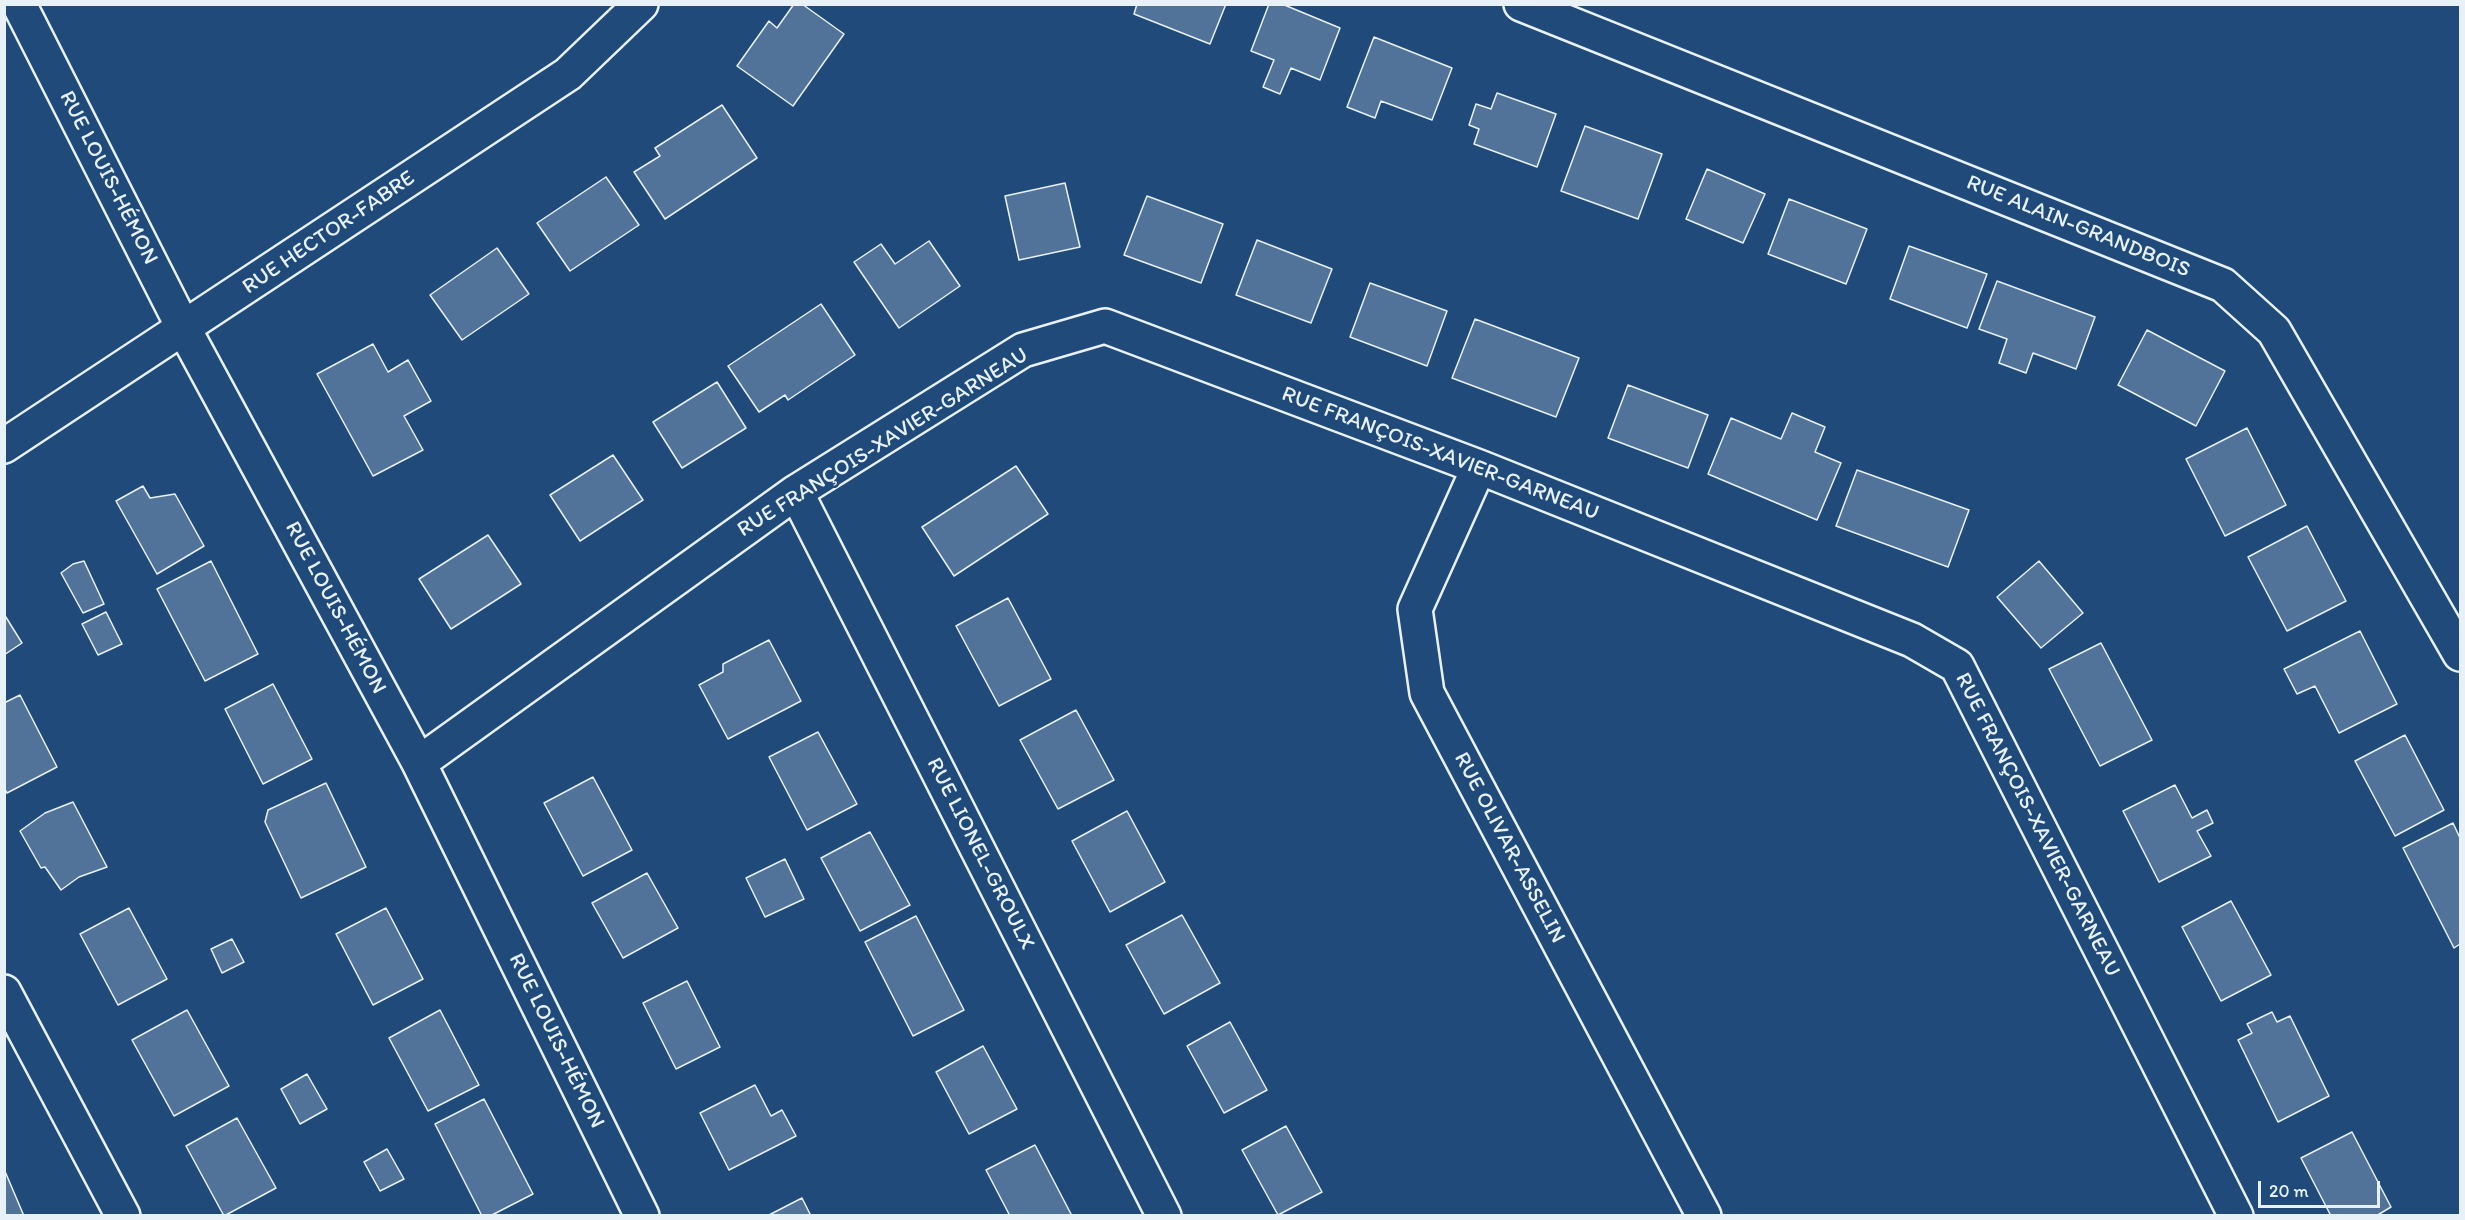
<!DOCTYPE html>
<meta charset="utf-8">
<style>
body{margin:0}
#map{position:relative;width:2465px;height:1220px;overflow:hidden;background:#1f4a7a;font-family:Itim,sans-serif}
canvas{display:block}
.frame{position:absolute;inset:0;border:6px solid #e8f1f8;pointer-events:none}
.scale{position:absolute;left:2258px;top:1181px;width:122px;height:27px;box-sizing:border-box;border:3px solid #e8f1f8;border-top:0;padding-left:8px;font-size:18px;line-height:21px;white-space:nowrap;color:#e8f1f8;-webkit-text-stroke:4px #1f4a7a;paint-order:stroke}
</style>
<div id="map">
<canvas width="2465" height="1220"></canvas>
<div class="frame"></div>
<div class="scale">20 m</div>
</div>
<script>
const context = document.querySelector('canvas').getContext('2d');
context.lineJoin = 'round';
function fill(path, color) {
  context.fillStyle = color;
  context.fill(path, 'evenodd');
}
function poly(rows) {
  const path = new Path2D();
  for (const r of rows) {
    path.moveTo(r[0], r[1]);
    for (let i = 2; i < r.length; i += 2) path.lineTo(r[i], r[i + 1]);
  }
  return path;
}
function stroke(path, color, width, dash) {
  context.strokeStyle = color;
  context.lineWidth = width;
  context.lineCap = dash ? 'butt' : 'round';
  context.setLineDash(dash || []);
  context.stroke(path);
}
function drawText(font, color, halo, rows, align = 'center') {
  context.font = font + ' Itim,sans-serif';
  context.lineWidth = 5;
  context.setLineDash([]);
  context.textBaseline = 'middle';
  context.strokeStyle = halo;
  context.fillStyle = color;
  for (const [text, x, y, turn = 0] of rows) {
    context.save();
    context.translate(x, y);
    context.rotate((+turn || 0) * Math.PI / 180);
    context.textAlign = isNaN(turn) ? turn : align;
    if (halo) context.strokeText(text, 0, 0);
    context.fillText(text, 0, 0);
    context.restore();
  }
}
const building = poly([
 [794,4,802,4,844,34,793,106,737,66,769,21,777,28,794,4],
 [1137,4,1226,4,1210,44,1134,14,1137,4],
 [1269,4,1282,4,1340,28,1320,80,1291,68,1280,94,1263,87,1274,60,1251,51,1269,4],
 [1374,37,1452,68,1432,120,1381,101,1375,118,1347,107,1374,37],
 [1497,93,1556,114,1537,167,1474,144,1479,129,1469,125,1476,104,1491,109,1497,93],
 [722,105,757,158,665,219,634,172,660,156,655,148,722,105],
 [1585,126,1662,154,1638,219,1561,191,1585,126],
 [1707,169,1765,194,1743,243,1686,219,1707,169],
 [606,177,639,225,570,271,537,223,606,177],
 [1065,183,1080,247,1019,260,1005,196,1065,183],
 [1147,196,1223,224,1201,283,1124,255,1147,196],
 [1789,199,1867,229,1846,284,1768,254,1789,199],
 [1257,240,1332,269,1311,323,1236,295,1257,240],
 [929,241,960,286,899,328,854,262,881,244,895,264,929,241],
 [1909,246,1987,274,1967,328,1890,299,1909,246],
 [497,248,529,294,462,340,430,295,497,248],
 [1997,281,2095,317,2076,369,2033,353,2026,373,1999,363,2007,339,1979,329,1997,281],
 [1370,283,1447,311,1427,366,1350,337,1370,283],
 [821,304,855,355,788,400,785,395,759,412,728,366,821,304],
 [1475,319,1579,358,1556,417,1452,378,1475,319],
 [2147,330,2225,371,2196,426,2118,385,2147,330],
 [373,344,388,372,408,360,431,401,404,416,423,450,373,476,317,374,373,344],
 [717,382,746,428,682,468,653,422,717,382],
 [1628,385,1708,415,1688,468,1608,438,1628,385],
 [1792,413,1825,427,1815,452,1841,463,1817,520,1708,474,1731,418,1781,439,1792,413],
 [2247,428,2286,505,2225,536,2186,459,2247,428],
 [613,455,643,500,580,541,550,495,613,455],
 [1016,466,1048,514,954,576,922,527,1016,466],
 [1857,470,1969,510,1948,567,1836,526,1857,470],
 [143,486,150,498,175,494,204,546,157,574,116,501,143,486],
 [2307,526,2346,601,2287,631,2248,557,2307,526],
 [488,535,521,584,451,629,419,579,488,535],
 [84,561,104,604,83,613,61,573,73,564,84,561],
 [211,561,258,654,205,681,157,589,211,561],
 [2039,561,2083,613,2041,648,1997,597,2039,561],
 [1008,598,1051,679,999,706,956,626,1008,598],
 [106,612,122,644,98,655,82,624,106,612],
 [4,614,22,643,4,655,4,614],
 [2360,631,2397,704,2339,733,2315,686,2297,694,2284,669,2360,631],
 [769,640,801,701,728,739,699,685,723,672,723,664,769,640],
 [2101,643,2152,740,2100,766,2049,669,2101,643],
 [273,684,312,759,263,784,225,709,273,684],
 [20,695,57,767,7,793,4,788,4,703,20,695],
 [1076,710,1114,780,1058,809,1020,740,1076,710],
 [818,732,857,804,807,830,769,757,818,732],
 [2405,735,2444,810,2395,836,2355,761,2405,735],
 [593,777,632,850,583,876,544,803,593,777],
 [326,783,366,867,301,898,265,822,268,810,326,783],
 [2175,785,2192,818,2207,810,2213,823,2197,831,2211,856,2159,882,2123,811,2175,785],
 [73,802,107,867,79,877,61,890,45,867,41,868,20,831,45,813,73,802],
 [1127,811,1165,882,1110,912,1072,841,1127,811],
 [2453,823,2460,838,2460,944,2454,948,2403,848,2453,823],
 [870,832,910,905,860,931,821,858,870,832],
 [785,859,804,899,765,917,746,878,785,859],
 [647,873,678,928,623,958,592,903,647,873],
 [2231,901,2271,975,2221,1001,2182,927,2231,901],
 [129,908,167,979,118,1005,80,934,129,908],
 [386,908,423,979,373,1005,336,934,386,908],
 [1182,915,1220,983,1164,1014,1126,945,1182,915],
 [916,916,964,1010,913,1036,865,942,916,916],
 [232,939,244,962,222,973,211,949,232,939],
 [687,981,720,1047,676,1069,643,1003,687,981],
 [187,1010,229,1086,174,1116,132,1040,187,1010],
 [440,1010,479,1085,428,1111,389,1038,440,1010],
 [2272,1012,2277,1022,2290,1016,2329,1096,2278,1122,2238,1040,2252,1033,2247,1024,2272,1012],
 [1230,1022,1267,1090,1224,1113,1187,1046,1230,1022],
 [983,1046,1017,1109,969,1134,936,1072,983,1046],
 [307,1074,327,1109,300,1124,281,1089,307,1074],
 [755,1085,771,1116,782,1110,796,1136,729,1170,700,1113,755,1085],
 [484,1099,533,1194,490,1216,482,1216,435,1124,484,1099],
 [237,1118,276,1188,224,1216,186,1146,237,1118],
 [1286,1126,1322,1192,1278,1215,1242,1150,1286,1126],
 [2352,1132,2391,1207,2376,1216,2331,1216,2301,1158,2352,1132],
 [1035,1145,1071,1214,1069,1216,1010,1216,986,1170,1035,1145],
 [387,1149,404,1179,380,1191,364,1162,387,1149],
 [4,1169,24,1216,4,1216,4,1169],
 [802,1198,811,1216,767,1216,802,1198]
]);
fill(building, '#517399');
stroke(building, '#e8f1f8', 1.5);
const street = poly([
 [19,4,184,329,419,763,642,1216],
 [1521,4,2223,285,2274,331,2460,654],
 [4,446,568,74,641,4],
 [1479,467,1415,609,1427,693,1704,1216],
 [796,492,1164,1216],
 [419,763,796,492,1023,350,1105,326,1479,467,1912,640,1957,666,2236,1216],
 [4,992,123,1216]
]);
stroke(street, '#e8f1f8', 38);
stroke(street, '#1f4a7a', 33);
drawText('22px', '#e8f1f8', '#1f4a7a', [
 ["RUE LOUIS-HÉMON",108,178,63],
 ["RUE ALAIN-GRANDBOIS",2078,227,22],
 ["RUE HECTOR-FABRE",329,233,-34],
 ["RUE FRANÇOIS-XAVIER-GARNEAU",883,443,-32],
 ["RUE FRANÇOIS-XAVIER-GARNEAU",1440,454,21],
 ["RUE LOUIS-HÉMON",335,608,62],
 ["RUE FRANÇOIS-XAVIER-GARNEAU",2037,825,63],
 ["RUE OLIVAR-ASSELIN",1509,848,62],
 ["RUE LIONEL-GROULX",980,854,63],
 ["RUE LOUIS-HÉMON",556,1041,64]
]);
</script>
